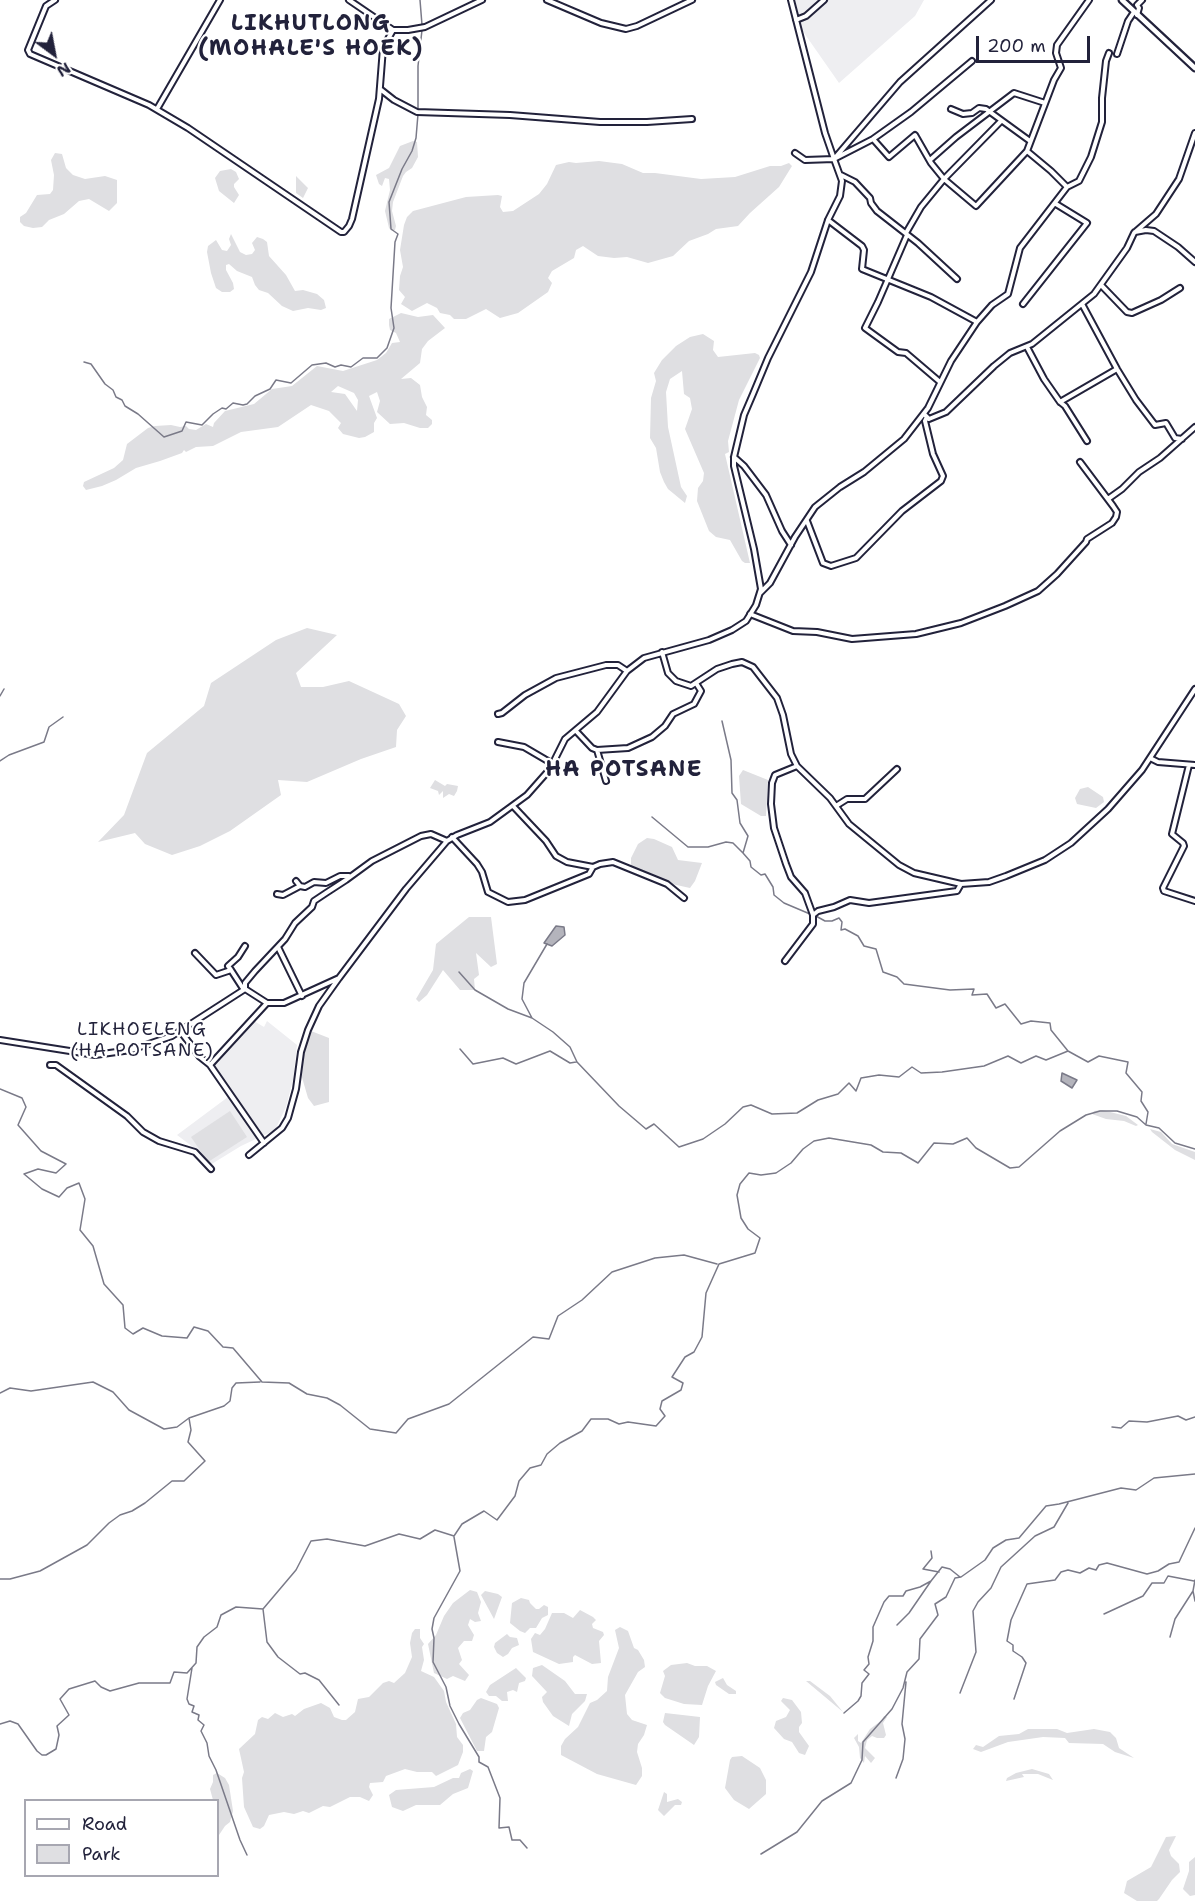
<!DOCTYPE html>
<style>
body{margin:0}
#map{position:relative;width:1195px;height:1901px;overflow:hidden;background:#fff;font-family:"Shantell Sans",sans-serif}
canvas{display:block}
.legend{position:absolute;left:24px;top:1799px;width:195px;height:78px;box-sizing:border-box;background:#fff;border:2px solid #a7a7b1;margin:0;padding:8px 10px;list-style:none;font-size:18px;color:#22223b}
.legend li{display:flex;align-items:center;gap:12px;height:30px}
.legend b{width:30px;border:2px solid #a7a7b1}
.north{position:absolute;left:24px;top:24px;width:60px;height:60px;-webkit-text-stroke:4px #fff;paint-order:stroke;rotate:148deg;font-size:16px;font-weight:700;line-height:24px;text-align:center;color:#22223b}
.north::after{content:'';display:block;margin:auto;width:21px;height:27px;background:#22223b;clip-path:polygon(50% 0,100% 100%,50% 72%,0 100%)}
.scale{position:absolute;left:976px;top:36px;width:114px;height:27px;box-sizing:border-box;border:3px solid #22223b;border-top:0;padding-left:8px;font-size:18px;line-height:21px;white-space:nowrap;color:#22223b;-webkit-text-stroke:4px #fff;paint-order:stroke}
</style>
<div id="map">
<canvas width="1195" height="1901"></canvas>
<ul class="legend">
<li><b style="height:8px;background:#fff"></b>Road</li>
<li><b style="height:16px;background:#dfdfe2"></b>Park</li>
</ul>
<div class="north">N</div>
<div class="scale">200 m</div>
</div>
<script>
const context = document.querySelector('canvas').getContext('2d');
context.lineJoin = 'round';
function fill(path, color) {
  context.fillStyle = color;
  context.fill(path, 'evenodd');
}
function poly(rows) {
  const path = new Path2D();
  for (const r of rows) {
    path.moveTo(r[0], r[1]);
    for (let i = 2; i < r.length; i += 2) path.lineTo(r[i], r[i + 1]);
  }
  return path;
}
function stroke(path, color, width, dash) {
  context.strokeStyle = color;
  context.lineWidth = width;
  context.lineCap = dash ? 'butt' : 'round';
  context.setLineDash(dash || []);
  context.stroke(path);
}
function drawText(font, color, halo, rows, align = 'center') {
  context.font = font + ' "Shantell Sans",sans-serif';
  context.lineWidth = 4.5;
  context.setLineDash([]);
  context.textBaseline = 'middle';
  context.strokeStyle = halo;
  context.fillStyle = color;
  for (const [text, x, y, turn = 0] of rows) {
    context.save();
    context.translate(x, y);
    context.rotate((+turn || 0) * Math.PI / 180);
    context.textAlign = isNaN(turn) ? turn : align;
    if (halo) context.strokeText(text, 0, 0);
    context.fillText(text, 0, 0);
    context.restore();
  }
}
fill(poly([
 [794,0,924,0,915,16,839,83,802,30],
 [254,1021,264,1027,267,1021,297,1045,293,1080,286,1107,275,1130,241,1146,210,1165,197,1150,177,1135,228,1097,209,1068]
]), '#eeeef1');
fill(poly([
 [413,141,417,142,418,157,412,168,406,172,403,176,393,202,392,211,396,226,395,230,392,231,389,228,385,211,390,190,389,179,385,178,382,186,379,184,376,175,389,168,400,146],
 [55,153,62,154,66,168,73,175,85,179,105,176,117,180,117,203,109,211,89,199,79,201,64,214,49,220,42,227,33,228,24,226,20,222,20,217,26,213,37,195,50,194,53,190,54,175,51,160],
 [599,161,622,164,643,173,655,173,701,179,735,177,770,166,781,166,789,163,792,166,779,187,750,213,738,226,716,229,708,234,689,241,673,256,648,263,627,257,614,258,598,256,583,246,576,250,574,258,552,271,548,278,552,283,548,292,518,313,500,318,486,309,466,319,454,319,450,315,440,313,437,308,427,303,412,311,401,304,405,297,399,290,400,276,403,267,400,250,404,225,407,217,413,211,466,197,498,195,502,196,500,207,503,212,513,211,539,194,547,184,556,165,569,162,576,163],
 [231,169,236,172,239,179,234,184,234,187,239,195,234,203,219,191,215,178,220,171],
 [296,176,308,188,303,198,296,193],
 [231,234,240,252,246,255,252,254,255,250,252,243,257,237,263,239,267,242,269,256,286,275,295,291,303,290,317,294,324,300,326,308,321,310,308,308,293,311,282,306,268,293,259,290,255,285,252,277,237,271,229,264,226,265,226,270,233,283,234,289,230,292,222,292,216,288,211,273,207,252,208,246,216,240,222,250,227,251,231,245,229,239],
 [401,313,418,317,433,315,445,328,428,341,422,349,420,363,401,379,411,378,420,385,422,397,427,407,426,415,432,420,432,424,428,428,420,428,404,423,390,424,377,412,380,401,377,392,369,396,377,418,374,423,374,432,365,437,359,438,343,434,338,428,341,423,329,411,311,405,278,427,241,432,213,446,196,447,186,452,184,450,182,453,160,461,136,468,116,480,102,486,86,490,83,486,84,482,114,468,123,460,127,444,148,428,155,426,171,425,180,427,186,426,189,429,196,430,206,424,213,427,214,423,225,411,254,404,272,389,292,386,317,366,343,371,377,360,386,353,392,343,400,342,396,333,390,330,389,325,389,319],
 [338,386,354,393,358,400,357,411,345,394,331,392],
 [703,334,714,341,713,350,718,357,755,353,759,355,760,358,739,400,728,441,729,452,725,454,750,563,745,563,742,561,730,540,716,537,709,531,697,501,698,488,703,481,704,473,685,429,692,409,690,398,684,394,682,371,670,379,666,392,668,427,681,487,687,496,685,503,668,489,664,482,660,472,656,448,650,438,651,398,656,381,654,373,662,360,676,346,690,337],
 [307,628,337,635,296,673,301,687,323,687,349,681,399,704,406,716,397,730,396,747,361,759,307,782,278,780,281,795,230,831,200,846,172,855,145,844,135,833,98,842,124,815,147,753,204,706,211,683,276,640],
 [743,770,768,780,766,816,761,816,741,804,739,776],
 [435,780,445,786,447,784,458,786,457,791,454,796,449,794,443,798,443,791,439,795,438,791,430,788],
 [1088,787,1103,797,1104,802,1096,808,1077,804,1075,798,1080,789],
 [647,838,654,839,672,847,678,860,702,863,695,881,690,888,672,884,635,870,631,866,631,858,638,844],
 [469,917,491,917,497,964,491,967,476,953,479,975,474,979,475,990,460,990,443,970,427,995,419,1002,416,999,433,970,436,944],
 [311,1031,329,1038,329,1102,314,1106,308,1098,301,1074,303,1054],
 [1102,1110,1126,1116,1138,1125,1136,1126,1124,1121,1106,1119,1092,1114,1094,1111],
 [230,1111,247,1137,208,1162,191,1137],
 [1150,1129,1161,1132,1172,1144,1195,1152,1195,1160,1175,1150,1152,1132],
 [470,1590,477,1592,481,1602,478,1613,481,1621,475,1622,470,1619,468,1625,474,1635,472,1641,464,1641,458,1648,462,1660,459,1664,469,1675,465,1681,453,1676,447,1679,434,1673,428,1644,436,1635,444,1616,453,1603],
 [485,1591,498,1594,502,1597,494,1619,481,1595],
 [521,1598,529,1600,530,1603,536,1609,539,1609,544,1605,548,1607,548,1615,542,1618,536,1628,530,1628,525,1633,520,1631,510,1623,512,1603],
 [580,1610,593,1617,596,1620,592,1624,593,1628,603,1632,604,1635,599,1641,601,1663,592,1664,575,1655,573,1657,573,1662,559,1664,533,1652,531,1639,535,1633,540,1635,545,1629,552,1613,564,1613,573,1618],
 [620,1627,628,1631,634,1648,638,1650,644,1660,645,1667,638,1672,625,1695,627,1714,632,1720,647,1725,644,1735,638,1744,637,1752,642,1768,642,1776,636,1785,597,1774,561,1755,561,1746,565,1739,578,1727,590,1703,597,1700,607,1691,608,1677,619,1648,615,1630],
 [415,1629,420,1629,420,1638,424,1644,422,1647,424,1660,421,1671,434,1677,444,1691,446,1702,456,1724,457,1737,463,1745,463,1752,458,1765,436,1776,432,1772,417,1772,405,1769,386,1776,383,1782,370,1783,369,1787,373,1795,369,1801,360,1797,350,1797,330,1807,323,1806,309,1813,303,1811,294,1814,284,1812,269,1815,264,1826,260,1829,253,1827,244,1807,242,1778,244,1772,239,1749,255,1734,258,1720,262,1717,268,1719,275,1713,283,1717,292,1714,295,1716,304,1709,321,1703,330,1708,334,1717,342,1720,346,1720,355,1712,358,1699,369,1697,383,1683,389,1681,394,1683,405,1673,412,1657,410,1643,412,1633],
 [507,1634,510,1637,517,1638,519,1645,512,1648,508,1654,503,1657,497,1653,494,1647,495,1643],
 [687,1663,695,1666,707,1666,716,1671,708,1686,702,1705,684,1704,665,1698,660,1693,665,1676,663,1671,671,1665],
 [542,1665,565,1681,575,1694,587,1694,585,1701,572,1714,569,1726,553,1716,543,1702,542,1697,547,1692,532,1676,533,1668],
 [516,1668,526,1678,525,1681,519,1683,517,1692,513,1690,507,1692,508,1701,502,1701,496,1696,489,1696,486,1692,490,1685],
 [723,1678,727,1685,736,1691,736,1694,729,1694,716,1685,715,1682],
 [806,1681,810,1681,830,1696,843,1712],
 [481,1698,497,1704,499,1708,492,1732,486,1737,484,1751,477,1751,460,1718,463,1713,470,1710,477,1700],
 [783,1698,792,1700,801,1712,802,1723,799,1727,799,1732,809,1746,805,1755,799,1753,792,1742,784,1739,774,1728,776,1721,786,1717,790,1710,781,1701],
 [665,1713,700,1717,699,1737,694,1745,665,1725,663,1722],
 [884,1716,887,1717,883,1723,886,1735,884,1738,877,1738,872,1736,867,1740,865,1748,875,1758,871,1763,865,1756,864,1763,860,1758,859,1747,854,1738,858,1734,858,1741,861,1743,870,1729,882,1720],
 [1028,1729,1057,1729,1067,1733,1094,1729,1110,1732,1116,1738,1119,1748,1134,1758,1115,1752,1103,1744,1069,1743,1065,1738,1043,1737,1008,1742,981,1752,973,1749,976,1745,983,1747,999,1736,1019,1734],
 [742,1756,760,1768,766,1780,766,1794,749,1809,734,1800,725,1788,730,1760,732,1757],
 [470,1769,473,1771,468,1788,453,1794,440,1805,416,1805,403,1811,392,1807,389,1795,396,1790,434,1787,453,1778,459,1778,461,1773],
 [1032,1769,1049,1774,1053,1780,1038,1774,1022,1774,1024,1777,1006,1781,1007,1778,1016,1773],
 [217,1773,225,1778,229,1785,233,1811,230,1822,225,1826,219,1835,218,1834,218,1800,213,1800,210,1789,213,1782,213,1775],
 [664,1792,667,1794,667,1802,678,1799,682,1802,681,1805,675,1805,664,1816,658,1810],
 [1176,1836,1169,1850,1171,1856,1179,1864,1180,1872,1172,1880,1159,1899,1157,1901,1137,1901,1124,1893,1127,1881,1151,1867,1166,1837],
 [1195,1857,1195,1895,1190,1896,1183,1889,1189,1871,1189,1862]
]), '#dfdfe2');
const water = poly([
 [556,926,564,927,565,935,552,946,544,943,556,926],
 [1062,1073,1077,1080,1072,1088,1061,1081,1062,1073]
]);
fill(water, '#b4b4bc');
stroke(water, '#7a7a88', 1.5);
stroke(poly([
 [420,0,422,25],
 [418,110,418,66,422,30],
 [84,362,91,364,105,384,113,390,116,397,122,400,125,406,138,414,164,437,182,431,186,422,202,425,213,414,222,408,226,409,233,403,243,405,247,404,255,396,270,389,276,380,291,383,312,365,326,363,335,367,341,365,351,367,363,358,377,358,387,348,394,328,391,308,395,242,398,234,391,229,389,202,402,169,412,151,416,138,418,114],
 [0,696,4,689],
 [722,721,731,760,732,793,737,800,740,823,748,836,743,853,750,861,751,867,761,875,765,874,773,887,774,895,784,903,810,914],
 [0,761,9,755,44,742,49,727,63,717],
 [652,817,688,847,708,847,726,842,733,843,743,853],
 [814,915,825,921,832,921,839,918,842,922,841,930,845,929,858,936,864,946,876,949,883,972,897,977,904,984,950,990,974,989,972,995,987,994,996,1008,1005,1004,1021,1024,1031,1021,1050,1023,1051,1030,1068,1051,1088,1062,1099,1056,1128,1062,1126,1073,1142,1092,1141,1101,1148,1112,1146,1124],
 [459,972,475,990,508,1009,532,1018,553,1032,570,1047,577,1062,619,1106,646,1129,654,1124,679,1147,703,1139,725,1124,743,1107,751,1105,772,1114,797,1113,818,1100,838,1094,849,1083,856,1091,861,1078,879,1075,899,1077,912,1067,921,1073,942,1072,984,1066,1008,1056,1021,1063,1036,1056,1046,1060,1068,1051],
 [532,1018,522,999,524,983,547,944],
 [460,1049,473,1064,503,1058,516,1064,550,1051,570,1063,576,1062],
 [0,1089,22,1098,26,1107,18,1125,41,1151,66,1164,56,1173,38,1169,24,1174,42,1189,59,1197,67,1188,79,1183,85,1199,80,1230,93,1246,104,1284,123,1305,125,1328,133,1334,143,1328,162,1336,187,1338,194,1327,208,1331,223,1347,233,1348,262,1382,289,1383,307,1394,327,1398,340,1405,370,1429,396,1433,408,1419,449,1404,533,1337,549,1339,558,1316,582,1300,612,1272,655,1258,684,1255,717,1264],
 [0,1393,10,1388,31,1391,93,1382,113,1392,129,1410,164,1429,177,1427,189,1418,224,1406,230,1401,232,1388,236,1383,260,1382],
 [1112,1427,1121,1428,1129,1421,1147,1422,1178,1416,1186,1420,1195,1417],
 [454,1537,460,1571,434,1618,432,1629,434,1638,433,1662,446,1687,450,1706,459,1724,479,1757,479,1762,488,1767,500,1798,499,1828,509,1827,512,1840,520,1840,527,1848],
 [931,1551,932,1558,923,1569,939,1572],
 [0,1579,10,1579,40,1571,87,1545,109,1523,120,1515,132,1511,145,1503,172,1481,184,1481,205,1461,188,1442,191,1430,189,1418],
 [1195,1580,1193,1591,1195,1601],
 [263,1609,267,1642,278,1657,300,1674,305,1673,319,1680,339,1705],
 [1104,1614,1143,1596,1152,1583,1164,1583,1168,1576,1194,1581],
 [897,1625,909,1613,931,1581],
 [1170,1637,1175,1619,1193,1591],
 [192,1668,187,1699,189,1704,194,1706,192,1712,199,1715,198,1720,204,1725,201,1731,207,1743,209,1756,216,1770,240,1840,247,1855],
 [960,1693,976,1652,973,1611,978,1602,991,1588,1001,1567,1035,1536,1054,1527,1068,1503],
 [1014,1699,1026,1663,1022,1657,1013,1651,1013,1645,1007,1641,1011,1620,1027,1584,1055,1580,1061,1572,1068,1570,1080,1573,1089,1568,1096,1570,1099,1565,1107,1563,1147,1574,1158,1571,1169,1564,1179,1562,1195,1528],
 [844,1713,858,1701,861,1696,862,1683,869,1674,864,1670,869,1664,868,1657,873,1641,873,1627,884,1602,889,1596,903,1596,906,1591,920,1587,931,1581,942,1567,950,1569,960,1577],
 [0,1724,10,1721,18,1724,37,1751,42,1755,46,1755,56,1749,59,1735,57,1726,69,1715,60,1699,69,1689,95,1681,101,1687,110,1691,139,1683,170,1683,174,1672,187,1673,196,1663,197,1647,204,1637,217,1627,221,1615,236,1607,263,1609,296,1570,311,1541,327,1539,365,1546,399,1534,420,1539,435,1530,454,1536,462,1524,484,1511,497,1520,515,1496,519,1481,530,1468,541,1465,547,1454,560,1443,582,1431,591,1419,608,1419,619,1424,628,1422,656,1426,665,1416,660,1409,662,1401,681,1390,683,1383,672,1377,685,1357,694,1352,702,1337,706,1293,719,1264,755,1253,760,1238,748,1229,741,1218,737,1195,740,1184,749,1173,761,1175,776,1173,791,1163,803,1149,814,1141,829,1138,871,1145,883,1152,901,1153,918,1163,934,1143,953,1144,967,1138,976,1148,1010,1168,1019,1167,1060,1131,1086,1115,1100,1111,1117,1111,1137,1117,1146,1125,1159,1128,1175,1143,1195,1149],
 [896,1778,903,1759,905,1739,902,1724,906,1682],
 [761,1854,797,1832,822,1801,851,1783,862,1760,863,1742,892,1709,903,1688,907,1672,919,1659,920,1639,938,1615,935,1604,946,1597,955,1578,961,1577,985,1560,993,1548,1006,1540,1019,1538,1046,1506,1059,1504,1121,1488,1136,1490,1154,1478,1195,1474]
]), '#7a7a88', 1.5);
const minor = poly([
 [55,0,46,6,28,50,30,54,149,105,188,128,341,232,344,232,349,226,352,219,379,99,383,48,393,30],
 [349,0,393,30,408,30,425,27,482,0],
 [547,0,601,23,626,29,637,26,692,0],
 [791,0,825,133,834,159],
 [1137,15,1139,8,1137,5,1142,0],
 [796,20,806,16,824,0],
 [1117,54,1128,21,1134,12],
 [380,89,394,100,417,112,510,115,600,122,647,122,692,119],
 [157,109,220,0],
 [951,109,963,114,972,113,979,108,986,109,1030,141],
 [873,139,889,157,915,135,931,163,944,179,976,206,1027,151,1054,80,1061,68,1056,53,1057,45,1089,0],
 [1027,151,1051,171,1067,187],
 [795,153,805,160,834,159,873,139,911,112,972,61],
 [930,160,956,137,1014,93,1045,103],
 [841,175,855,182,870,198,871,203,877,211,918,243,957,279],
 [828,220,862,246,864,250,862,269,931,297,977,322],
 [1135,232,1146,230,1154,231,1178,247,1195,262],
 [906,233,921,207,944,179,1001,121],
 [907,235,878,302,865,328,898,352,906,353,940,382],
 [1101,285,1127,312,1132,313,1161,300,1180,288],
 [1023,304,1087,223,1056,204],
 [1082,304,1117,369,1136,400,1155,425,1166,423,1175,438,1182,439],
 [1027,347,1044,379,1060,402,1065,406,1087,441],
 [1060,402,1117,369],
 [924,414,929,419,946,412,994,366,1010,353,1032,344,1094,294,1127,248,1134,233,1156,214,1179,179,1195,133],
 [734,457,744,466,766,495,782,531,791,545],
 [1108,499,1122,489,1139,472,1160,458,1195,427],
 [807,521,823,563,831,566,856,558,902,511,941,481,943,476,933,454,925,421,927,417],
 [760,593,770,583,795,537,815,507,840,487,864,472,904,439,928,408,951,361,977,322,992,305,1008,294,1020,248,1067,187,1079,181,1091,157,1102,122,1102,98,1106,61,1109,53],
 [750,614,793,631,817,632,852,639,916,634,961,623,1005,606,1038,591,1057,574,1086,542,1087,539,1112,523,1116,517,1117,512,1113,506,1080,462],
 [662,652,668,673,676,681,691,686,717,669,732,664,742,662,753,667,777,698,783,715,791,754,797,766,830,798,849,824,899,865,914,873,961,884,989,882,1006,876,1045,860,1071,843,1108,809,1142,770,1195,689],
 [498,714,502,713,525,695,556,678,606,665,618,665,627,671],
 [576,731,592,748,597,750,628,748,652,737,665,726,673,714,694,704,701,691,696,683],
 [498,742,524,747,553,764],
 [597,750,606,781],
 [1150,758,1158,762,1195,765],
 [1189,765,1172,834,1183,843,1184,846,1163,888,1164,891,1195,901],
 [797,766,775,775,772,783,771,804,774,828,786,864,791,877,805,893,813,915],
 [513,806,546,841,556,856,567,862,593,867],
 [836,806,847,799,865,799,897,769],
 [452,837,477,864,482,872,488,892,508,902,525,900,589,874,593,867,600,864,613,862,667,884,684,898],
 [296,881,300,886,305,887,314,882,326,883,340,876,349,876],
 [277,894,283,895,300,886],
 [278,947,302,996],
 [195,953,216,975,231,970,242,987,267,1003,284,1003,339,978,406,889,447,841,457,835,490,822,527,795,550,769,565,739,597,712,627,671,644,658,709,640,732,630,746,621,756,605,761,589,754,549,734,466,734,457,744,415,753,394,768,358,811,272,828,220,840,196,842,181,834,159,900,82,991,0],
 [785,961,813,924,813,915,818,911,834,907,850,900,869,903,957,891,961,884],
 [231,970,228,966,238,957,245,946],
 [181,1032,200,1057,210,1065,264,1143],
 [0,1040,95,1055,131,1050,172,1036,245,989,245,983,255,971,285,939,295,923,312,907,314,901,326,893,346,880,372,861,421,836,431,834,447,841],
 [50,1065,56,1065,127,1116,143,1132,159,1141,195,1152,211,1169],
 [210,1065,267,1003],
 [249,1155,282,1128,288,1118,296,1089,301,1052,308,1030,319,1006,339,978]
]);
const major = poly([
 [1122,0,1195,68]
]);
stroke(minor, '#22223b', 8);
stroke(major, '#22223b', 9);
stroke(minor, '#fff', 4);
stroke(major, '#fff', 4.5);
context.letterSpacing = '1.5px';
drawText('18px', '#22223b', '#fff', [
 ["LIKHOELENG",142,1030],
 ["(HA POTSANE)",142,1051]
]);
context.letterSpacing = '0px';
context.letterSpacing = '1.5px';
drawText('bold 22px', '#22223b', '#fff', [
 ["LIKHUTLONG",311,24],
 ["(MOHALE'S HOEK)",311,49],
 ["HA POTSANE",624,770]
]);
context.letterSpacing = '0px';
</script>
